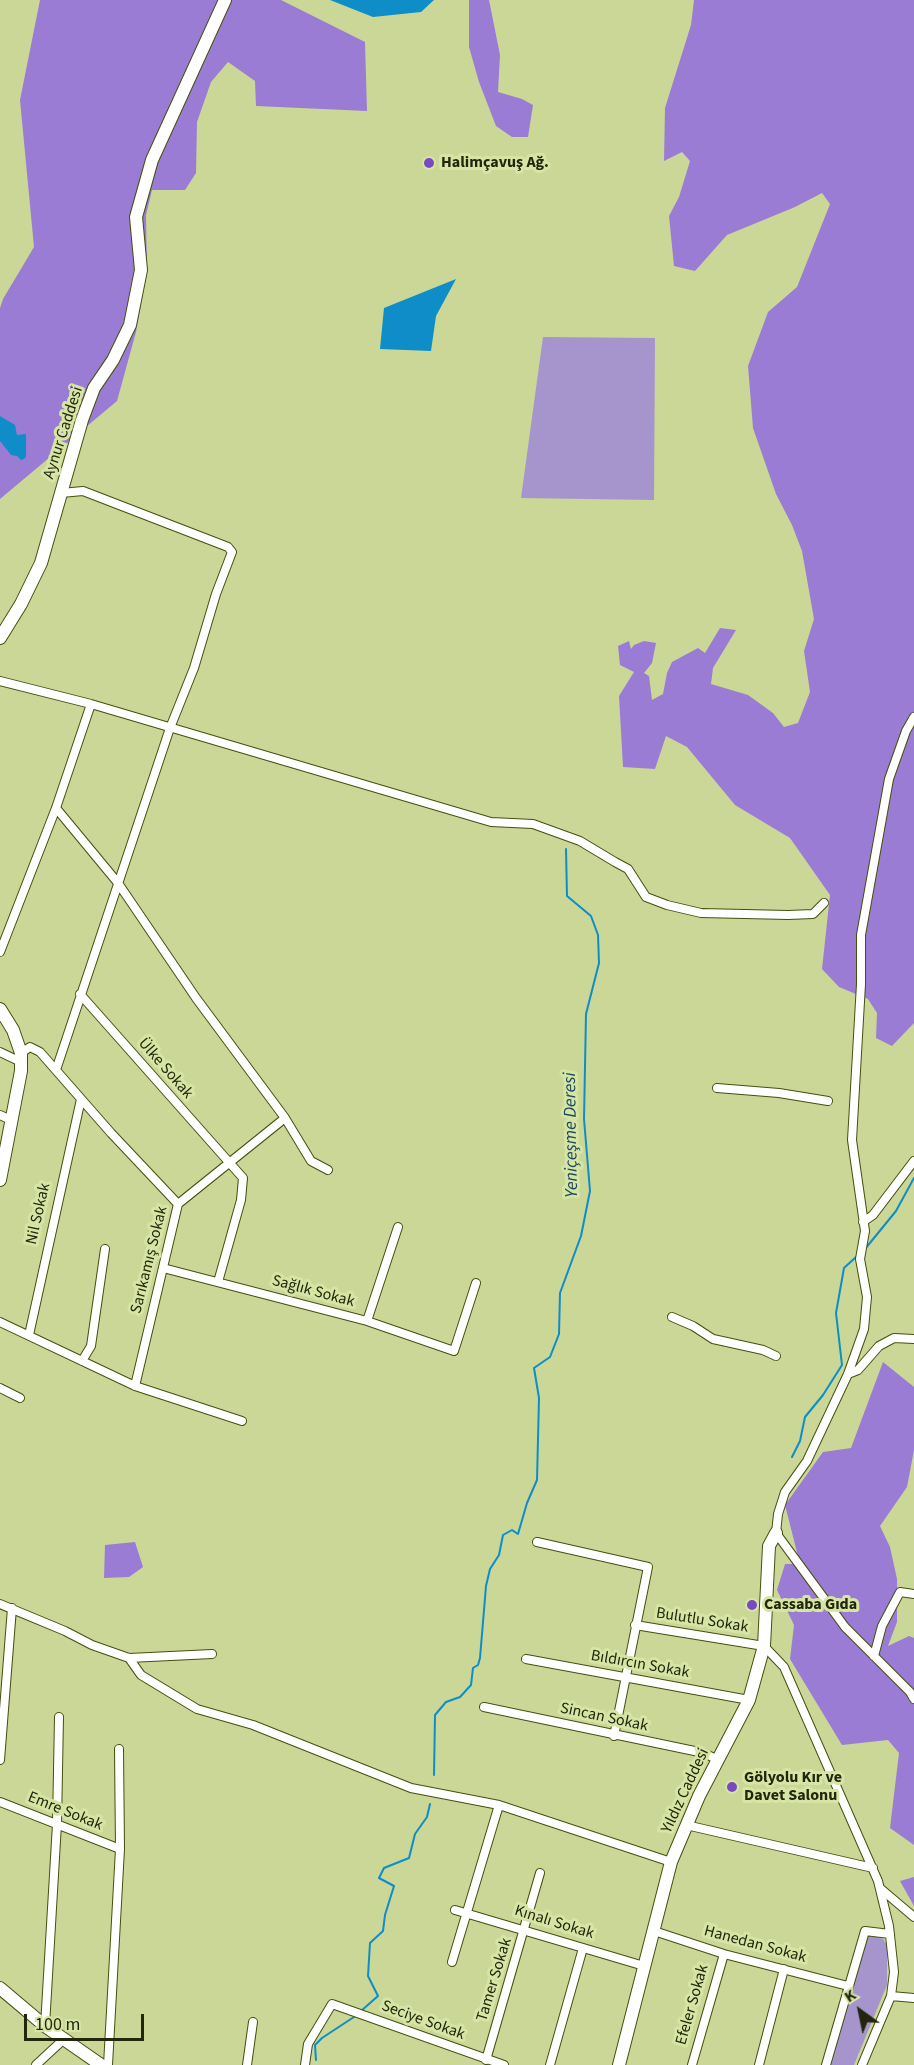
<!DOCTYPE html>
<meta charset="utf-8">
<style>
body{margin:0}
#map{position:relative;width:914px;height:2065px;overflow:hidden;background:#cad797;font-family:"Source Sans 3",sans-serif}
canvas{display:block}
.north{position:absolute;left:830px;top:1981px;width:60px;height:60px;-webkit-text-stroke:4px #d7e5a4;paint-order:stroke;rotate:327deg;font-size:16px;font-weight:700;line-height:24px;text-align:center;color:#22260d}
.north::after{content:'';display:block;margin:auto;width:21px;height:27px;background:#22260d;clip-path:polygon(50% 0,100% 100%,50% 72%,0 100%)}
.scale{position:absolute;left:24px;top:2014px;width:120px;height:27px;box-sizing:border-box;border:3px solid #22260d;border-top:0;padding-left:8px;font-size:18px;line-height:21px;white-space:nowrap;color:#22260d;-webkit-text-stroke:4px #d7e5a4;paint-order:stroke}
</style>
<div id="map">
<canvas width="914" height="2065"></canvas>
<div class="north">K</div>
<div class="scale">100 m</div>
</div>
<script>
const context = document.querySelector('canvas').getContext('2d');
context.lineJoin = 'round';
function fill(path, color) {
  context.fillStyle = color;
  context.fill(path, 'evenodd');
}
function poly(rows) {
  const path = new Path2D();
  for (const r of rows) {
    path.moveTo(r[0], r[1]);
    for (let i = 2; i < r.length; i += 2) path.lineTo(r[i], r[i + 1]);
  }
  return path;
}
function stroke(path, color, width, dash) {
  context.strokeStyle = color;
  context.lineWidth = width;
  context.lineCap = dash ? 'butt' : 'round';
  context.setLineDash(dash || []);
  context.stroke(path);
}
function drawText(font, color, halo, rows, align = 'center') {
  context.font = font + ' "Source Sans 3",sans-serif';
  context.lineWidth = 6;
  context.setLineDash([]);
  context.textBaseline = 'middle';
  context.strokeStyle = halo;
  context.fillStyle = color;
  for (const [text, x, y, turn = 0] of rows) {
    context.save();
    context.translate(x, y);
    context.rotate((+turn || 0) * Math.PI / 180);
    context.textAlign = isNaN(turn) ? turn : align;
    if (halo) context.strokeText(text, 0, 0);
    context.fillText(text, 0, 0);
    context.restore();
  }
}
fill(poly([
 [543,337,655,338,654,500,521,498],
 [871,1935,883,1939,887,1945,887,1985,854,2065,829,2065,865,1939]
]), '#a695cd');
fill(poly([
 [40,0,281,0,365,42,367,111,256,106,255,81,228,62,211,82,197,122,196,173,185,190,152,190,146,215,147,273,136,332,117,401,0,499,0,308,3,299,34,247,20,100],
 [469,0,489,0,500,55,498,92,522,99,533,105,528,137,512,137,496,126,479,82,469,47],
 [694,0,914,0,914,1023,892,1046,876,1038,877,1013,868,999,839,987,822,969,830,895,790,838,735,805,687,747,666,736,655,769,623,767,619,696,634,672,620,665,618,646,629,641,631,649,634,645,644,641,656,643,652,663,644,673,649,676,652,700,663,694,667,673,672,662,698,648,705,653,720,628,736,630,713,668,711,684,748,695,773,713,784,727,798,723,810,692,804,651,814,619,802,551,792,525,776,494,753,428,748,366,768,312,797,287,830,204,822,193,795,207,727,235,695,271,674,266,669,216,679,197,690,161,682,152,664,161,665,108,691,25],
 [883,1362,914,1387,914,1450,907,1487,880,1526,890,1547,897,1579,897,1622,888,1646,909,1636,914,1638,914,1845,890,1828,899,1753,888,1740,842,1745,790,1659,794,1625,777,1590,785,1564,800,1564,785,1505,823,1452,851,1448],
 [135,1542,143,1567,129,1577,104,1578,105,1545],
 [914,1877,914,1906,900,1881]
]), '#9a7cd5');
fill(poly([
 [330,0,434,0,421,12,373,17],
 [456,279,436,316,431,351,380,349,384,308],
 [0,416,15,425,17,435,26,434,26,457,24,459,21,460,17,456,11,455,0,441]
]), '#0e8dc8');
stroke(poly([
 [865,1249,896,1211,914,1178],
 [792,1457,800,1441,805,1417,823,1395,842,1365,836,1313,844,1268,856,1257],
 [434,1775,435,1715,446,1702,460,1697,471,1685,473,1668,478,1665,480,1658,486,1586,490,1569,499,1555,503,1535,512,1530,518,1534,527,1503,537,1480,539,1398,534,1368,550,1357,559,1334,560,1293,581,1236,590,1191,584,1119,586,1014,599,963,598,935,591,916,567,896,566,849],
 [361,2011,378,1996,368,1976,370,1943,383,1931,385,1915,394,1886,379,1878,384,1868,409,1858,415,1834,427,1817,430,1804],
 [316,2060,315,2045,322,2038,357,2015]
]), '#0e8dc8', 2);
const street = poly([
 [0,681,91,704,491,822,533,824,580,841,615,862,628,869,646,897,667,905,701,913,788,915,813,914,824,903],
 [914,717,906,731,889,779,861,935,861,984,852,1140,865,1231,860,1259,867,1297,864,1329,848,1374,807,1461,785,1492,778,1514,776,1533,845,1627,910,1692,914,1699],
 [56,808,118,883,196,998,285,1118,311,1161,328,1170],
 [0,952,56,808,91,704],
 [80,994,243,1178,241,1200,218,1282],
 [0,1052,21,1062],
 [21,1053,30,1047,40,1052,111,1133,178,1204],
 [56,1070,170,728,194,668,216,594,232,552,228,547,83,491,61,493],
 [717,1088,779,1093,828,1101],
 [0,1115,11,1120],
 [863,1222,873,1215,914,1161],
 [163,1268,367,1321,454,1351,476,1283],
 [672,1317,693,1326,713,1339,763,1350,776,1356],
 [367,1321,398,1227],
 [0,1322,135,1386,242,1421],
 [29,1335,81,1099],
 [82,1361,91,1346,105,1249],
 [848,1374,858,1370,879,1346,894,1338,914,1339],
 [135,1386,178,1204,285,1118],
 [0,1388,20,1398],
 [537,1542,648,1567,614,1736],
 [0,1604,65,1631,92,1645,129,1658,212,1654],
 [635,1625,764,1646,784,1667,878,1881,889,1926,894,1972,891,1996,862,2065],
 [874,1656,882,1626,900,1592,914,1594],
 [129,1658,141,1675,197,1709,253,1725,411,1788,499,1805,671,1862],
 [526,1659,749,1700],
 [484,1707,704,1753,718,1760],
 [0,1760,12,1608],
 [0,1802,120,1849],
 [686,1825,873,1868],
 [881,1889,914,1917],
 [455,1910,644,1966],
 [654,1931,724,1954,848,1986],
 [452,1962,499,1805],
 [891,1996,914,1998],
 [45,2026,57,1824,59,1717],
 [486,2060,540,1873],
 [36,2065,64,2039],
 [108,2065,120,1849,119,1749],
 [247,2065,253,2022],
 [305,2065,308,2044,332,2004,504,2065],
 [550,2065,583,1948],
 [692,2065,724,1954],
 [759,2065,784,1969],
 [826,2065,865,1931,890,1934]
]);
const secondary = poly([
 [0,638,21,604,41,563,82,420,94,388,113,360,130,325,141,270,136,217,152,160,225,0],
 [0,1009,13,1030,21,1053,21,1071,0,1180],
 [0,1988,45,2026,101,2065],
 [619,2065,671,1862,699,1796,749,1700,764,1646,769,1546,776,1533]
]);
stroke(street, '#454f0e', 10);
stroke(secondary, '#454f0e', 14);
stroke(street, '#fff', 8);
stroke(secondary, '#fff', 12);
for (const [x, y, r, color] of [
 [429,163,6,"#7849c1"],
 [752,1605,6,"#7849c1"],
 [732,1787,6,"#7849c1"]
]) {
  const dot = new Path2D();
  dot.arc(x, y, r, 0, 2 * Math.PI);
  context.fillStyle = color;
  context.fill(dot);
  stroke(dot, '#d7e5a4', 2);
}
drawText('bold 16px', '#22260d', '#d7e5a4', [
 ["Halimçavuş Ağ.",441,163],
 ["Cassaba Gıda",764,1605],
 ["Gölyolu Kır ve",744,1778],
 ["Davet Salonu",744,1796]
], 'left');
drawText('16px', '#22260d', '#d7e5a4', [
 ["Aynur Caddesi",64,433,-72],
 ["Ülke Sokak",165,1069,49],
 ["Nil Sokak",39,1214,-77],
 ["Sarıkamış Sokak",150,1260,-76],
 ["Sağlık Sokak",313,1292,15],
 ["Bulutlu Sokak",702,1621,9],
 ["Bıldırcın Sokak",640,1665,10],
 ["Sincan Sokak",604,1718,12],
 ["Yıldız Caddesi",686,1791,-65],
 ["Emre Sokak",65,1812,22],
 ["Kınalı Sokak",554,1923,17],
 ["Hanedan Sokak",755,1945,15],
 ["Tamer Sokak",495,1980,-73],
 ["Efeler Sokak",693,2005,-74],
 ["Seciye Sokak",423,2021,20]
]);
drawText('italic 18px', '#1d4862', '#d7e5a4', [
 ["Yeniçeşme Deresi",572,1135,-91]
]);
</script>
